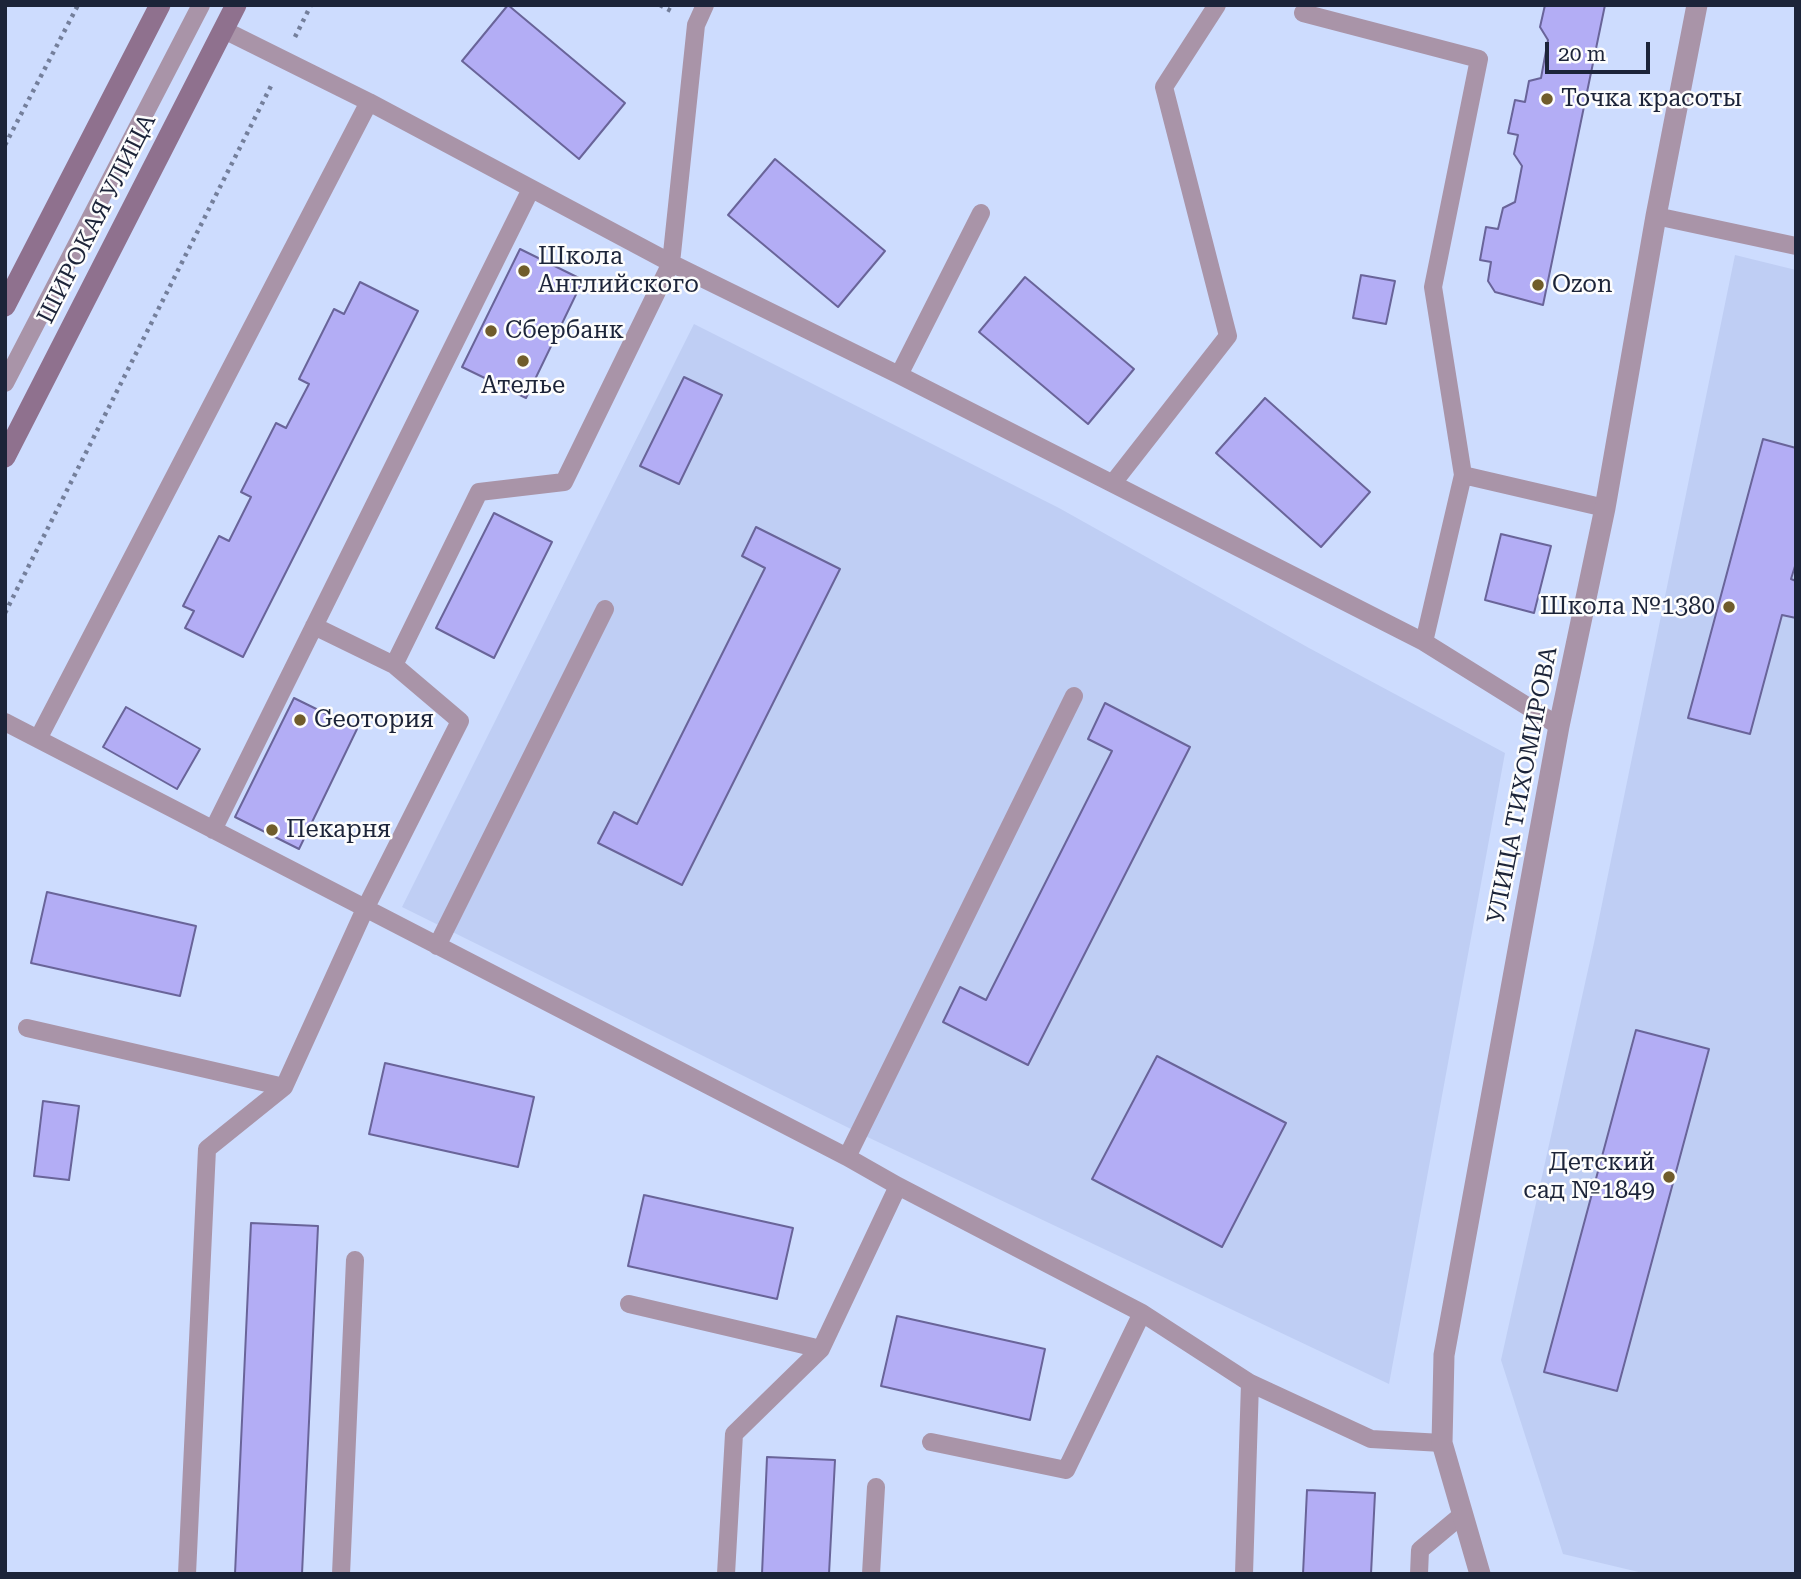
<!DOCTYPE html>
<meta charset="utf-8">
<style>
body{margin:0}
#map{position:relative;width:1801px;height:1579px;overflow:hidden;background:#cddcfe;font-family:"Roboto Serif",serif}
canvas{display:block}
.frame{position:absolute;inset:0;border:7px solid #1c2439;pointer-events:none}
.scale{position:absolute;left:1545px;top:42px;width:105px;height:32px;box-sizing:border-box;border:4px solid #1c2439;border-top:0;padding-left:9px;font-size:21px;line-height:24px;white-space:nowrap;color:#1c2439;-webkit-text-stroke:5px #fdfdfd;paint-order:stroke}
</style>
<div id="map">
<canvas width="1801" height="1579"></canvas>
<div class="frame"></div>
<div class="scale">20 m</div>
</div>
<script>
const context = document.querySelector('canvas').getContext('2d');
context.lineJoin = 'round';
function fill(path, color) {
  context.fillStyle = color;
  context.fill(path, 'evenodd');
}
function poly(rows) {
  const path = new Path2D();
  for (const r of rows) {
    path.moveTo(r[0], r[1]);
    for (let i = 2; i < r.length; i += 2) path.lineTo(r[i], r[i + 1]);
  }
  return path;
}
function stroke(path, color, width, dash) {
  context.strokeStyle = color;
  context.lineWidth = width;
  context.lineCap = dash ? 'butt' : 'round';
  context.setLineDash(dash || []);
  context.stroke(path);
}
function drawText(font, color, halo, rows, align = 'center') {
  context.font = font + ' "Roboto Serif",serif';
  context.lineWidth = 5;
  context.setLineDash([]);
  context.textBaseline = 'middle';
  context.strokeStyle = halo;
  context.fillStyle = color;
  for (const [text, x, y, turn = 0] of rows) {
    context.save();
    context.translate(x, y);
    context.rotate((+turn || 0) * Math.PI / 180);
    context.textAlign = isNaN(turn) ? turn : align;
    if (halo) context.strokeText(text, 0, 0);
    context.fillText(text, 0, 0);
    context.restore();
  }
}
fill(poly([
 [1735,255,1796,270,1796,1574,1647,1574,1563,1554,1501,1360,1594,943],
 [694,324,1059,508,1309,648,1505,753,1389,1384,859,1133,402,907]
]), '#bfcef4');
const building = poly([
 [508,5,625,103,579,159,462,61,508,5],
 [1545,5,1605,5,1543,305,1495,292,1488,281,1491,262,1480,260,1486,227,1498,229,1503,208,1515,202,1522,166,1514,154,1518,135,1508,133,1515,100,1525,102,1529,81,1541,78,1548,40,1540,27,1545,5],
 [775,159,885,251,838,307,728,215,775,159],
 [520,249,583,280,526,398,462,367,520,249],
 [1361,275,1395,281,1386,324,1353,318,1361,275],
 [1025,277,1134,369,1088,424,979,332,1025,277],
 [360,282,418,311,243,657,185,628,194,611,183,606,219,536,229,541,251,497,241,492,276,423,286,428,309,384,299,379,334,309,344,314,360,282],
 [684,377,722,395,679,484,640,466,684,377],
 [1265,398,1370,492,1321,547,1216,453,1265,398],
 [1763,439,1796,448,1796,563,1791,579,1796,581,1796,618,1782,615,1750,734,1688,718,1763,439],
 [494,513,552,542,494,658,436,628,494,513],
 [756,527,840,569,682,885,598,843,614,812,637,824,765,568,742,556,756,527],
 [1501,534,1551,546,1534,613,1485,600,1501,534],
 [294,698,357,729,299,849,235,817,294,698],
 [1105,703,1190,747,1028,1065,943,1022,960,987,986,1000,1112,751,1088,739,1105,703],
 [126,707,200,749,177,789,103,747,126,707],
 [47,892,196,926,180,996,31,963,47,892],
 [1636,1030,1709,1049,1617,1391,1544,1372,1636,1030],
 [1157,1056,1286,1123,1222,1247,1092,1179,1157,1056],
 [385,1063,534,1097,518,1167,369,1134,385,1063],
 [43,1101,79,1106,69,1180,34,1176,43,1101],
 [644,1195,793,1228,777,1299,628,1266,644,1195],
 [251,1223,318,1226,302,1574,235,1574,251,1223],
 [897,1316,1045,1349,1030,1420,881,1386,897,1316],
 [767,1457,835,1460,829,1574,762,1574,767,1457],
 [1307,1490,1375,1493,1371,1574,1303,1574,1307,1490]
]);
fill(building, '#b3adf5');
stroke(building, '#696499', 2);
stroke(poly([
 [660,5,675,13],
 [295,37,311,5],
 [5,145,78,5],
 [5,613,273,82]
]), '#747f9b', 4.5, [3.5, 5]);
stroke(poly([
 [1303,13,1479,59,1433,287,1463,475,1605,508],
 [224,30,369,102,671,263,899,375,1424,642,1559,726],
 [1656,216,1796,246],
 [899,375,981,213],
 [5,383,201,5],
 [1113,483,1228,336,1164,87,1217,5],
 [314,626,394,665],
 [1424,642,1463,475],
 [5,722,847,1157,898,1186,1142,1313,1250,1383,1371,1439,1442,1443],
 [38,739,369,102],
 [213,830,531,189],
 [437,946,605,609],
 [27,1028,284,1087],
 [847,1157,1074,696],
 [629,1304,821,1349],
 [931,1442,1066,1470,1142,1313],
 [187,1574,207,1149,284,1087,365,909,460,721,394,665,479,492,564,482,671,263,696,25,705,5],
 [341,1574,355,1260],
 [726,1574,734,1434,821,1349,898,1186],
 [871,1574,876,1487],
 [1244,1574,1250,1383],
 [1419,1574,1420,1550,1463,1514]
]), '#a994a8', 18);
stroke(poly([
 [1480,1574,1442,1443,1444,1355,1559,726,1605,508,1656,216,1697,5]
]), '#a994a8', 21);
stroke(poly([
 [5,306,160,5],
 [5,457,236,5]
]), '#8f718e', 21);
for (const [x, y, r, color] of [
 [1547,99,7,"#705c2b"],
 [524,271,7,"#705c2b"],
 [1538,285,7,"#705c2b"],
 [491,331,7,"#705c2b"],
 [523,361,7,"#705c2b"],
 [1729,607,7,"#705c2b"],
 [300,720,7,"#705c2b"],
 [272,830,7,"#705c2b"],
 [1669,1177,7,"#705c2b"]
]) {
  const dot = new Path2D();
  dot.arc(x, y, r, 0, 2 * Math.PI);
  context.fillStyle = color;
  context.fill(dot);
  stroke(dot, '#fdfdfd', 2.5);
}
drawText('24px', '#1c2439', '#fdfdfd', [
 ["Точка красоты",1561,99],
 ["Школа",538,257],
 ["Английского",538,285],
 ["Ozon",1552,285],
 ["Сбербанк",505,331],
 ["Ателье",523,386,"center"],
 ["Школа №1380",1715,607,"right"],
 ["Gеотория",314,720],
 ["Пекарня",286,830],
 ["Детский",1655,1163,"right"],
 ["сад №1849",1655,1191,"right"]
], 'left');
drawText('24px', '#1c2439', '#fdfdfd', [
 ["ШИРОКАЯ УЛИЦА",97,219,-63],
 ["УЛИЦА ТИХОМИРОВА",1523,785,-79]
]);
</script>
